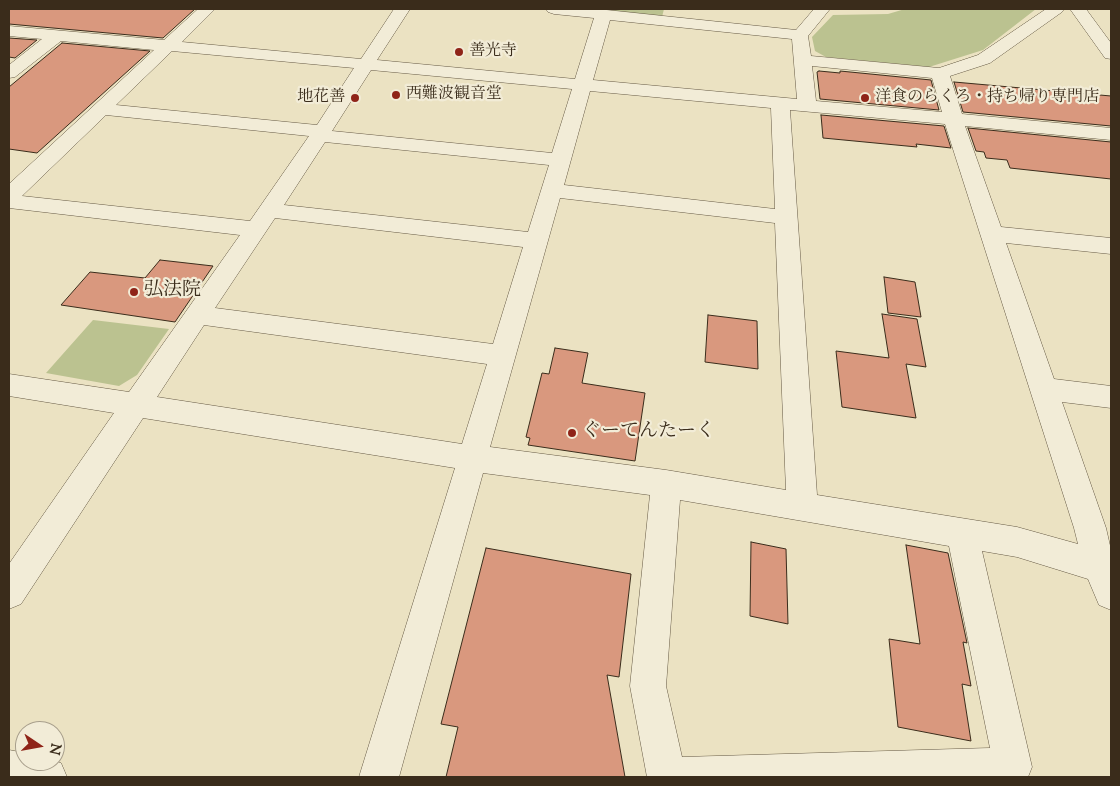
<!DOCTYPE html>
<meta charset="utf-8">
<style>
body{margin:0}
#map{position:relative;width:1120px;height:786px;overflow:hidden;background:#ebe2c2;font-family:"Sorts Mill Goudy",serif}
canvas{display:block}
.frame{position:absolute;inset:0;border:10px solid #3a2c1b;pointer-events:none}
.north{position:absolute;left:15px;top:721px;width:50px;height:50px;box-sizing:border-box;background:#f2ecd7;border:1px solid #a89f8c;border-radius:50%;rotate:102deg;font-size:14px;font-weight:700;line-height:20px;text-align:center;color:#3a2c1b}
.north::after{content:'';display:block;margin:auto;width:18px;height:22px;background:#8f2418;clip-path:polygon(50% 0,100% 100%,50% 72%,0 100%)}
</style>
<div id="map">
<canvas width="1120" height="786"></canvas>
<div class="frame"></div>
<div class="north">N</div>
</div>
<script>
const context = document.querySelector('canvas').getContext('2d');
context.lineJoin = 'round';
function fill(path, color) {
  context.fillStyle = color;
  context.fill(path, 'evenodd');
}
function poly(rows) {
  const path = new Path2D();
  for (const r of rows) {
    path.moveTo(r[0], r[1]);
    for (let i = 2; i < r.length; i += 2) path.lineTo(r[i], r[i + 1]);
  }
  return path;
}
function stroke(path, color, width, dash) {
  context.strokeStyle = color;
  context.lineWidth = width;
  context.lineCap = dash ? 'butt' : 'round';
  context.setLineDash(dash || []);
  context.stroke(path);
}
function drawText(font, color, halo, rows, align = 'center') {
  context.font = font + ' "Sorts Mill Goudy","Noto Serif JP",serif';
  context.lineWidth = 4.5;
  context.setLineDash([]);
  context.textBaseline = 'middle';
  context.strokeStyle = halo;
  context.fillStyle = color;
  for (const [text, x, y, turn = 0] of rows) {
    context.save();
    context.translate(x, y);
    context.rotate((+turn || 0) * Math.PI / 180);
    context.textAlign = isNaN(turn) ? turn : align;
    if (halo) context.strokeText(text, 0, 0);
    context.fillText(text, 0, 0);
    context.restore();
  }
}
fill(poly([
 [593,9,664,9,662,17],
 [905,9,1036,9,983,50,929,67,826,57,815,51,812,37,833,15,888,14],
 [93,320,169,329,137,375,119,386,46,373]
]), '#bbc290');
const building = poly([
 [9,9,195,9,163,38,9,24,9,9],
 [9,38,37,40,15,58,9,57,9,38],
 [62,43,150,51,37,153,9,149,9,87,62,43],
 [819,71,840,73,840,71,931,80,939,110,820,99,817,72,819,71],
 [954,82,1111,96,1111,126,963,112,954,82],
 [821,115,944,126,951,148,916,144,917,147,823,138,821,115],
 [968,128,1111,142,1111,179,1010,168,1007,160,986,158,984,152,976,151,968,128],
 [160,260,213,266,175,322,61,305,90,272,145,278,160,260],
 [884,277,915,282,921,317,888,313,884,277],
 [882,314,917,319,926,367,906,364,916,418,842,407,836,351,889,358,882,314],
 [708,315,757,321,758,369,705,362,708,315],
 [555,348,588,353,582,383,645,393,635,461,528,445,530,438,526,437,542,373,549,374,555,348],
 [751,542,786,549,788,624,750,616,751,542],
 [906,545,948,553,967,643,963,642,971,686,962,684,971,741,898,727,889,639,920,644,906,545],
 [486,548,631,574,619,677,607,675,625,777,446,777,458,727,441,724,486,548]
]);
fill(building, '#d9987e');
stroke(building, '#3a2c1b', 1);
const minor = poly([
 [198,9,215,9,182,42,361,59,394,9,410,9,377,60,575,79,594,18,554,14,548,12,546,9,597,9,796,30,814,9,830,9,808,36,811,56,939,68,978,55,1046,9,1064,9,1062,12,990,63,950,76,962,114,1111,128,1111,140,965,126,1001,227,1111,238,1111,254,1006,243,1054,379,1111,386,1111,408,1062,402,1106,528,1111,550,1111,610,1099,605,1088,579,1017,557,982,551,1032,767,1028,777,647,777,630,686,650,495,483,473,399,777,359,777,455,468,143,418,21,604,9,609,9,564,114,413,9,396,9,374,129,392,240,235,9,208,9,184,154,50,61,41,15,77,9,78,9,65,42,39,9,36,9,26,164,40,198,9],
 [610,20,792,39,797,99,593,80,610,20],
 [172,51,354,68,317,125,116,105,172,51],
 [812,66,932,78,942,112,816,101,812,66],
 [371,70,572,89,552,153,332,131,371,70],
 [590,91,771,108,775,209,564,185,590,91],
 [790,110,945,124,1074,528,1078,544,1017,527,817,495,790,110],
 [106,115,309,136,250,221,22,196,106,115],
 [325,142,549,165,528,232,284,205,325,142],
 [560,198,775,223,786,490,666,470,490,447,560,198],
 [275,218,523,247,493,344,215,308,275,218],
 [204,325,487,364,462,444,157,397,204,325],
 [680,500,949,546,990,748,682,757,666,686,680,500],
 [1070,9,1086,9,1111,43,1111,59,1105,58,1070,9],
 [9,750,25,753,25,761,55,761,61,763,67,777,9,777,9,750]
]);
stroke(minor, '#665a45', 1);
fill(minor, '#f2ecd7');
for (const [x, y, r, color] of [
 [459,52,5,"#8f2418"],
 [396,95,5,"#8f2418"],
 [355,98,5,"#8f2418"],
 [865,98,5,"#8f2418"],
 [134,292,5,"#8f2418"],
 [572,433,5,"#8f2418"]
]) {
  const dot = new Path2D();
  dot.arc(x, y, r, 0, 2 * Math.PI);
  context.fillStyle = color;
  context.fill(dot);
  stroke(dot, '#f2ecd7', 2);
}
drawText('16px', '#3a2c1b', '#f2ecd7', [
 ["善光寺",469,52],
 ["西難波観音堂",406,95],
 ["地花善",345,98,"right"],
 ["洋食のらくろ・持ち帰り専門店",875,98]
], 'left');
drawText('19px', '#3a2c1b', '#f2ecd7', [
 ["弘法院",144,292],
 ["ぐーてんたーく",582,433]
], 'left');
</script>
